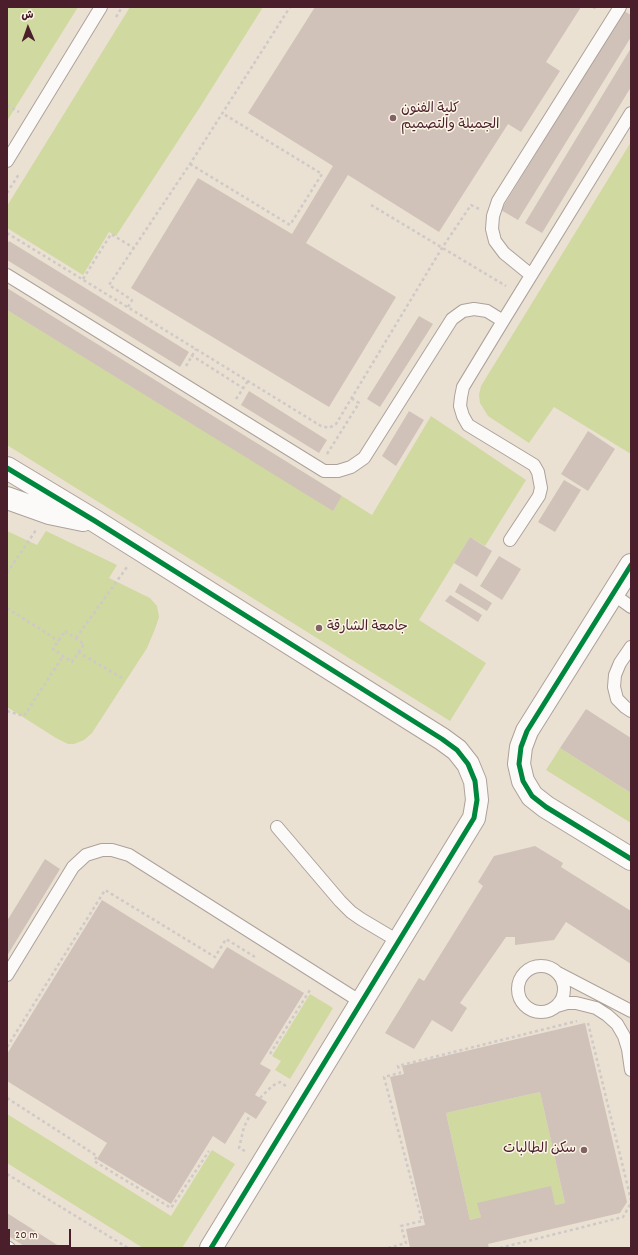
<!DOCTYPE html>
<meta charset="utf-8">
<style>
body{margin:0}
#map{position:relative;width:638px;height:1255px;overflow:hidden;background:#eae1d2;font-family:Dekko,"Playpen Sans Arabic",sans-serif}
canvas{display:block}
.frame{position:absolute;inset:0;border:8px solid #4a1f2b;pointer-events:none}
.north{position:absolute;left:8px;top:8px;width:40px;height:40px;-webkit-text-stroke:3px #fcf5e5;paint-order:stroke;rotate:358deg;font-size:11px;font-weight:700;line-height:16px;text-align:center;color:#4a1f2b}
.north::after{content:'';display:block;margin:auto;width:14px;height:18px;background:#4a1f2b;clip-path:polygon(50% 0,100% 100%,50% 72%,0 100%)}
.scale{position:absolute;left:8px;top:1229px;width:63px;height:18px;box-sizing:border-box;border:2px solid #4a1f2b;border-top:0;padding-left:5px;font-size:12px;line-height:14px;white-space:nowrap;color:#4a1f2b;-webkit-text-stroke:3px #fcf5e5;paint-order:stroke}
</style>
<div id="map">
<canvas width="638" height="1255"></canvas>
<div class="frame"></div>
<div class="north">ش</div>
<div class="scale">20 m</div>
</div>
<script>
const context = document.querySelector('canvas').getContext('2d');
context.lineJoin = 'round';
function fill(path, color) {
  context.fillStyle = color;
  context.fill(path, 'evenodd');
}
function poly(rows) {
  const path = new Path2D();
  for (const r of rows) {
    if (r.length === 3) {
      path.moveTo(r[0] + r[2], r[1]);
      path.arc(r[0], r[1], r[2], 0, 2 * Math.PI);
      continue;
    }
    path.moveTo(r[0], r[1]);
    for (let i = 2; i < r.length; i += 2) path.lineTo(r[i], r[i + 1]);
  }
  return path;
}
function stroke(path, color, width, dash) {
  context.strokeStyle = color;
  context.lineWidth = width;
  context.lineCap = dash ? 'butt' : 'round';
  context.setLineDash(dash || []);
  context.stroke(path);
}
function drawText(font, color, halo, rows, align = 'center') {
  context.font = font + ' Dekko,"Playpen Sans Arabic",sans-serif';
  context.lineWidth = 3;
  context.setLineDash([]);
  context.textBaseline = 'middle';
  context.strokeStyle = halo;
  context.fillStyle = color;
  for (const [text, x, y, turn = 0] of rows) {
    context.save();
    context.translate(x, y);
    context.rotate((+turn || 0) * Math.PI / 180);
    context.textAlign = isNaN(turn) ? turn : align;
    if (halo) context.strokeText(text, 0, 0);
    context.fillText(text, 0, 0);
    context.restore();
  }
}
fill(poly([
 [7,7,78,7,7,121],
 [130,7,263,7,200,107,116,236,109,232,83,275,7,228,7,206],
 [631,142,631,454,554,407,529,443,488,416,480,403,479,395,481,386],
 [7,310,333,510,342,496,372,515,431,416,526,480,485,546,470,537,419,620,486,663,450,721,7,445],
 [7,531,37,545,46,531,117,565,109,578,150,598,157,606,159,617,155,629,147,648,92,733,84,740,74,744,68,744,56,738,7,707],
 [560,748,631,793,631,823,546,770],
 [310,994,333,1008,290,1079,275,1070,281,1061,272,1056],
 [540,1092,565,1203,555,1205,478,1203,481,1217,470,1220,446,1113],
 [7,1114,171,1216,212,1150,235,1164,182,1248,143,1248,7,1163]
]), '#d0d9a0');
fill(poly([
 [315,7,581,7,546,62,560,71,521,132,508,124,439,232,348,175,306,243,396,297,329,407,131,288,198,178,292,234,333,166,248,113],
 [624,11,631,15,631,37,518,220,501,210],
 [631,48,631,87,542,233,525,223],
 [9,241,189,352,180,367,7,260,7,244],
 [7,288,342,496,333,511,7,310],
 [419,316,433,324,380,407,367,399],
 [249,391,327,440,319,453,241,405],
 [409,411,424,420,396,466,382,456],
 [588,431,615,449,588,491,561,474],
 [564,480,581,490,555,532,538,522],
 [470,537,492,551,477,577,454,563],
 [499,556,521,569,502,600,480,586],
 [460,583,492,603,487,611,455,592],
 [450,595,482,615,478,622,445,601],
 [586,709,631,738,631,793,560,748],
 [535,846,563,863,561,867,631,911,631,964,566,922,554,940,515,945,515,937,506,937,460,1003,467,1008,452,1032,432,1020,414,1049,385,1033,419,978,424,981,483,886,478,882,494,856],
 [45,859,60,869,7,956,7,921],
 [102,900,213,969,227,947,304,993,260,1064,271,1070,255,1095,267,1102,256,1119,245,1112,225,1144,213,1136,171,1204,97,1159,107,1143,7,1081,7,1054],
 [585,1023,627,1202,620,1213,488,1244,489,1248,410,1248,406,1229,425,1225,390,1077,404,1074,402,1066],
 [540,1092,565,1203,555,1205,551,1186,477,1203,481,1217,470,1220,446,1113],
 [7,1213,62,1248,27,1248,7,1235]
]), '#d0c2b9');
const service = poly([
 [7,161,101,7],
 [7,275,324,471,338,471,351,467,364,458,452,319,463,311,474,309,487,311,503,321],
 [531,275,504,253,495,241,492,229,493,216,498,201,620,7],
 [510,540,539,496,541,488,538,472,534,465,468,425,463,416,460,406,461,397,463,387,503,321,631,113],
 [613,594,631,607],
 [631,647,620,663,615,675,614,687,617,699,625,707,631,711],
 [277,827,340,901,351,912,361,919,398,941],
 [541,989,23],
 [558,973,631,1011],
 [7,975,73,867,86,855,102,850,112,850,129,855,361,1002],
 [557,1006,567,1003,576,1003,596,1008,607,1015,617,1024,624,1036,628,1049],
 [630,1042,628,1049,631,1070],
 [7,1247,9,1248]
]);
const minor = poly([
 [7,468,95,521,442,739,457,750,468,764,475,781,477,800,474,818,211,1248],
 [7,498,49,513,83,520],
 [631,565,527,731,521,747,519,764,523,781,532,796,546,807,631,859]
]);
stroke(service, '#aca29b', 14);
stroke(minor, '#aca29b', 24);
stroke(poly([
 [593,7,598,10],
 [116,17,122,7],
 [7,105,19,112],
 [190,164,290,225,322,174,222,113],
 [7,193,19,174],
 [371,205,506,286],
 [7,233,321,426,329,428,336,424,442,248,471,205,479,209],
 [83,279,111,234,134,248],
 [128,307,132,300,109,285,190,164,290,7],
 [191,355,243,388],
 [186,366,196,349],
 [236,399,248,381],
 [327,454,359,403,351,398],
 [7,573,36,530],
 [7,608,59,641],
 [65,631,84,644,72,662,53,649,65,631],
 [76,638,127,567],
 [78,652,122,678],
 [7,711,24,716,63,656],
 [588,1023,631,1200],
 [7,1047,105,890,215,957,226,939,255,957],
 [270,1054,310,990],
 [7,1098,97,1156,94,1161,171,1208,209,1151],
 [260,1098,272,1086,280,1082,286,1086],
 [245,1151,239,1148,244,1127,250,1115],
 [7,1174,128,1248],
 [388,1248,406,1243,401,1226,422,1221,384,1077,400,1073,398,1066,577,1021],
 [500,1248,623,1217,631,1203]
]), '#cfc9c7', 2.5, [3, 3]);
stroke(service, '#fcfaf8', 12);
stroke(minor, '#fcfaf8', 22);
stroke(poly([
 [7,468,95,521,442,739,457,750,468,764,475,781,477,800,474,818,211,1248],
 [631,565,527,731,521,747,519,764,523,781,532,796,546,807,631,859]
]), '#00873e', 5);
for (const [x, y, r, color] of [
 [393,118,4,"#826365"],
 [319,628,4,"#826365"],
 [584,1150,4,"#826365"]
]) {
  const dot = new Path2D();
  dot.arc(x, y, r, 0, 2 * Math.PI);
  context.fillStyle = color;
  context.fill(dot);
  stroke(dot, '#fcf5e5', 1.5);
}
drawText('14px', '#4a1f2b', '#fcf5e5', [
 ["كلية الفنون",401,110],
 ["الجميلة والتصميم",401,126],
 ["جامعة الشارقة",327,628],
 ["سكن الطالبات",576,1150,"right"]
], 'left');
</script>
